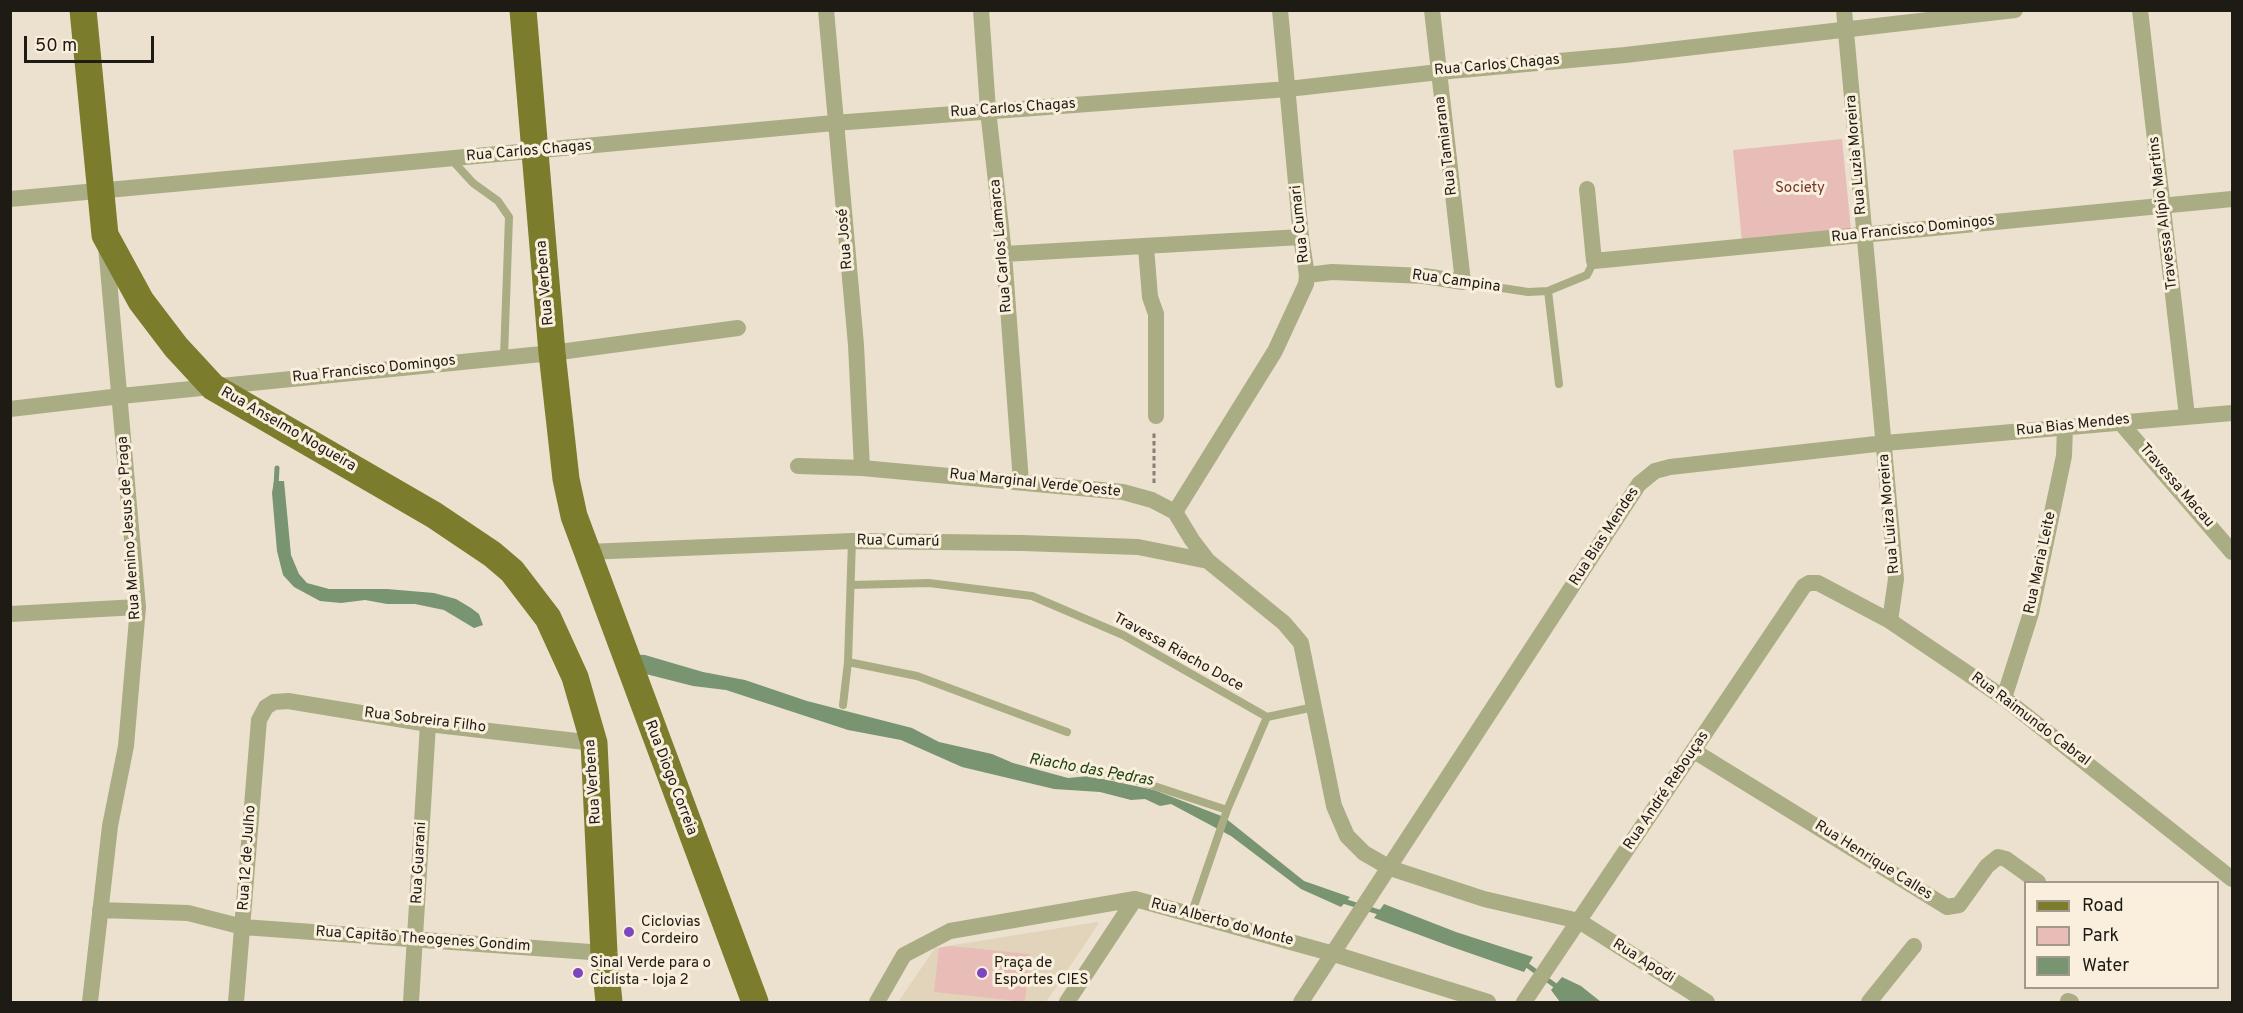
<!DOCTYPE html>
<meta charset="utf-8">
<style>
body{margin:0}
#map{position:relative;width:2243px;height:1013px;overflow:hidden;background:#ece1cf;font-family:Overpass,sans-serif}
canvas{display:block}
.frame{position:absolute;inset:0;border:12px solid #1e1a14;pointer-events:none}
.legend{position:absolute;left:2024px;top:881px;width:195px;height:108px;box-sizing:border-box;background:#f9efdc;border:2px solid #a19a8c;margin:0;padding:8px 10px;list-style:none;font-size:18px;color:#1e1a14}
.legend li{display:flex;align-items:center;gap:12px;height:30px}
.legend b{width:30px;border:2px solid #a19a8c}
.scale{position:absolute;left:24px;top:36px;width:130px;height:27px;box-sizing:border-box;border:3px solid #1e1a14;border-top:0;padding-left:8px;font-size:18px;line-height:21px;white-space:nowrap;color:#1e1a14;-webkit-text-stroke:4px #f9efdc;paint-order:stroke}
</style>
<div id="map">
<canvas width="2243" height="1013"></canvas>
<div class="frame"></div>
<ul class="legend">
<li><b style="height:8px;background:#7b7c2c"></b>Road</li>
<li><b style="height:16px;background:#e8bdb8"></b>Park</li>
<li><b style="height:16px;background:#799470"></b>Water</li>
</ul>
<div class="scale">50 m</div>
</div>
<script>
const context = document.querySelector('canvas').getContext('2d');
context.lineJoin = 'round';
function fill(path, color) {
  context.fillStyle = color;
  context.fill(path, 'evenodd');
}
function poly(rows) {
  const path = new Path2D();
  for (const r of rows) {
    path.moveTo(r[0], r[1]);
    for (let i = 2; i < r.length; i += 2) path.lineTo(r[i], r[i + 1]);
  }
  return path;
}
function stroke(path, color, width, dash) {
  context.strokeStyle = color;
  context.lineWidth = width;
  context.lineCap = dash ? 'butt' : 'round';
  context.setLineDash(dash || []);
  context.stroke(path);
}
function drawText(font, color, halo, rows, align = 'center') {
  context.font = font + ' Overpass,sans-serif';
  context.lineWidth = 6;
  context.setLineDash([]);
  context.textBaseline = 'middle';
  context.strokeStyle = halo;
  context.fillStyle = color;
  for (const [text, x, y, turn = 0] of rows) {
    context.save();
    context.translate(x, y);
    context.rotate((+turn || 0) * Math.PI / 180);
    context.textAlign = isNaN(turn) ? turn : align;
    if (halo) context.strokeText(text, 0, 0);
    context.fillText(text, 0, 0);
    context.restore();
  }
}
fill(poly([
 [1097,922,1099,923,1046,1002,898,1002,935,948]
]), '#e2d4bb');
fill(poly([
 [1842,139,1851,230,1742,242,1733,150],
 [950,946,1030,954,1025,1002,934,992,939,948]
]), '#e8bdb8');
fill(poly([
 [274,481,284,481,291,555,299,574,307,583,329,589,387,589,434,593,456,599,471,608,479,614,483,625,474,628,444,610,415,604,387,604,365,600,341,603,320,601,294,587,283,575,277,551,272,493],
 [628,654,645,655,703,672,745,680,807,701,912,728,939,742,992,754,1013,763,1068,778,1089,776,1154,790,1224,817,1304,881,1350,897,1341,907,1301,889,1231,836,1171,804,1160,806,1145,799,1131,800,1100,792,1054,789,962,767,901,740,848,730,726,690,693,686,634,671],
 [1384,904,1456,932,1533,957,1524,972,1452,947,1374,918],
 [1562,977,1581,986,1601,1002,1560,1002,1551,990]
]), '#799470');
stroke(poly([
 [276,487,277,468],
 [1340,900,1385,914],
 [1524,963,1560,989]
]), '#799470', 5);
stroke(poly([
 [1154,483,1154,433]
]), '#888074', 3, [4.5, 3]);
stroke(poly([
 [452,160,473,183,498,201,509,217,504,357],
 [1463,282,1528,292,1548,291,1587,275,1594,261],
 [1548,291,1559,384],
 [851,585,929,583,1032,596,1123,635,1267,717,1314,707],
 [848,662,917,676,1067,732],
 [843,705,848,662,852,541],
 [1065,766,1142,782,1227,810],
 [1191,915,1227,810,1267,717]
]), '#aaac84', 8);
stroke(poly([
 [826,10,856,345,862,468],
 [981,10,988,110,1004,254,1021,482],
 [1844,10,1896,579,1890,621],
 [2140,10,2187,416],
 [1587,189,1594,261,2232,199],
 [10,199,834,123,1288,89,1439,72,1625,55,2015,10],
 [1146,247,1150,297,1156,314,1156,416],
 [1004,254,1301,237],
 [1307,275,1332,272,1424,276,1463,282,1432,10],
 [10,409,121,396,552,353,738,328],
 [2119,421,2232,552],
 [798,466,862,468,1123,492,1152,500,1175,512,1192,540,1208,561,1284,623,1301,643,1334,806,1347,836,1364,853,1390,868,1484,899,1579,921,1707,1002],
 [1175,512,1275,351,1306,284,1307,275,1301,237,1280,10],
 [587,552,852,541,1022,543,1138,547,1208,561],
 [10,614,138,607],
 [2004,698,2031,613,2064,456,2065,427],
 [1694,751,1947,907,1959,905,1987,866,1998,857,2006,859,2038,882],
 [100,910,188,913,243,927,604,953],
 [2068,1001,2071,1002],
 [90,1002,110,826,126,746,138,607,106,246],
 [236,1002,259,720,266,707,274,702,288,701,428,724,594,743],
 [411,1002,428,724],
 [877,1002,904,955,950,931,1135,899,1334,954,1488,1002],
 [1067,1002,1135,899],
 [1301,1002,1639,484,1655,471,1670,467,1885,443,2232,413],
 [1524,1002,1804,586,1809,583,1818,583,1890,621,2004,698,2232,879],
 [1869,1002,1914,946]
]), '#aaac84', 16);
stroke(poly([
 [83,10,105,235,141,301,176,347,213,387,434,515,492,554,512,571,548,618,575,677,594,743,604,953,609,1002],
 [523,10,552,353,566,479,574,516,755,1002]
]), '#7b7c2c', 27);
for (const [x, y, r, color] of [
 [629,932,6,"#7c47be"],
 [578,973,6,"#7c47be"],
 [982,973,6,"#7c47be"]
]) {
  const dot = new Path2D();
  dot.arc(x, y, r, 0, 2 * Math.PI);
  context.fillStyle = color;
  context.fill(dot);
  stroke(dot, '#f9efdc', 2);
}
drawText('15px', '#1e1a14', '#f9efdc', [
 ["Rua Carlos Chagas",1497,66,-5],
 ["Rua Carlos Chagas",1013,109,-4],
 ["Rua Tamiarana",1447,146,-97],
 ["Rua Carlos Chagas",529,152,-5],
 ["Rua Luzia Moreira",1857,155,-95],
 ["Travessa Alípio Martins",2164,213,-97],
 ["Rua Cumari",1301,224,-96],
 ["Rua Francisco Domingos",1913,230,-6],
 ["Rua José",846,239,-95],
 ["Rua Carlos Lamarca",1002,246,-95],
 ["Rua Campina",1456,282,8],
 ["Rua Verbena",546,283,-95],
 ["Rua Francisco Domingos",374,370,-6],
 ["Rua Bias Mendes",2073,426,-6],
 ["Rua Anselmo Nogueira",288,430,30],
 ["Rua Marginal Verde Oeste",1035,484,6],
 ["Travessa Macau",2176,486,49],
 ["Rua Luiza Moreira",1890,514,-95],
 ["Rua Menino Jesus de Praga",130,528,-94],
 ["Rua Bias Mendes",1605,537,-57],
 ["Rua Cumarú",898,542,1],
 ["Rua Maria Leite",2041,563,-78],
 ["Travessa Riacho Doce",1178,653,29],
 ["Rua Raimundo Cabral",2030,720,37],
 ["Rua Sobreira Filho",425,721,7],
 ["Rua Diogo Correia",670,778,69],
 ["Rua Verbena",594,782,-94],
 ["Rua André Rebouças",1667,791,-56],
 ["Rua 12 de Julho",248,858,-86],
 ["Rua Henrique Calles",1873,861,32],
 ["Rua Guarani",420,863,-87],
 ["Rua Alberto do Monte",1222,923,15],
 ["Rua Capitão Theogenes Gondim",423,940,4],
 ["Rua Apodi",1643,962,32]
]);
drawText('15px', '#753531', '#f9efdc', [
 ["Society",1800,189]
]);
drawText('15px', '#1e1a14', '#f9efdc', [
 ["Ciclovias",641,923],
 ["Cordeiro",641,940],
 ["Sinal Verde para o",590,964],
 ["Ciclista - loja 2",590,981],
 ["Praça de",994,964],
 ["Esportes CIES",994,981]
], 'left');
drawText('italic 16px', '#1f4410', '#f9efdc', [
 ["Riacho das Pedras",1091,771,10]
]);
</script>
